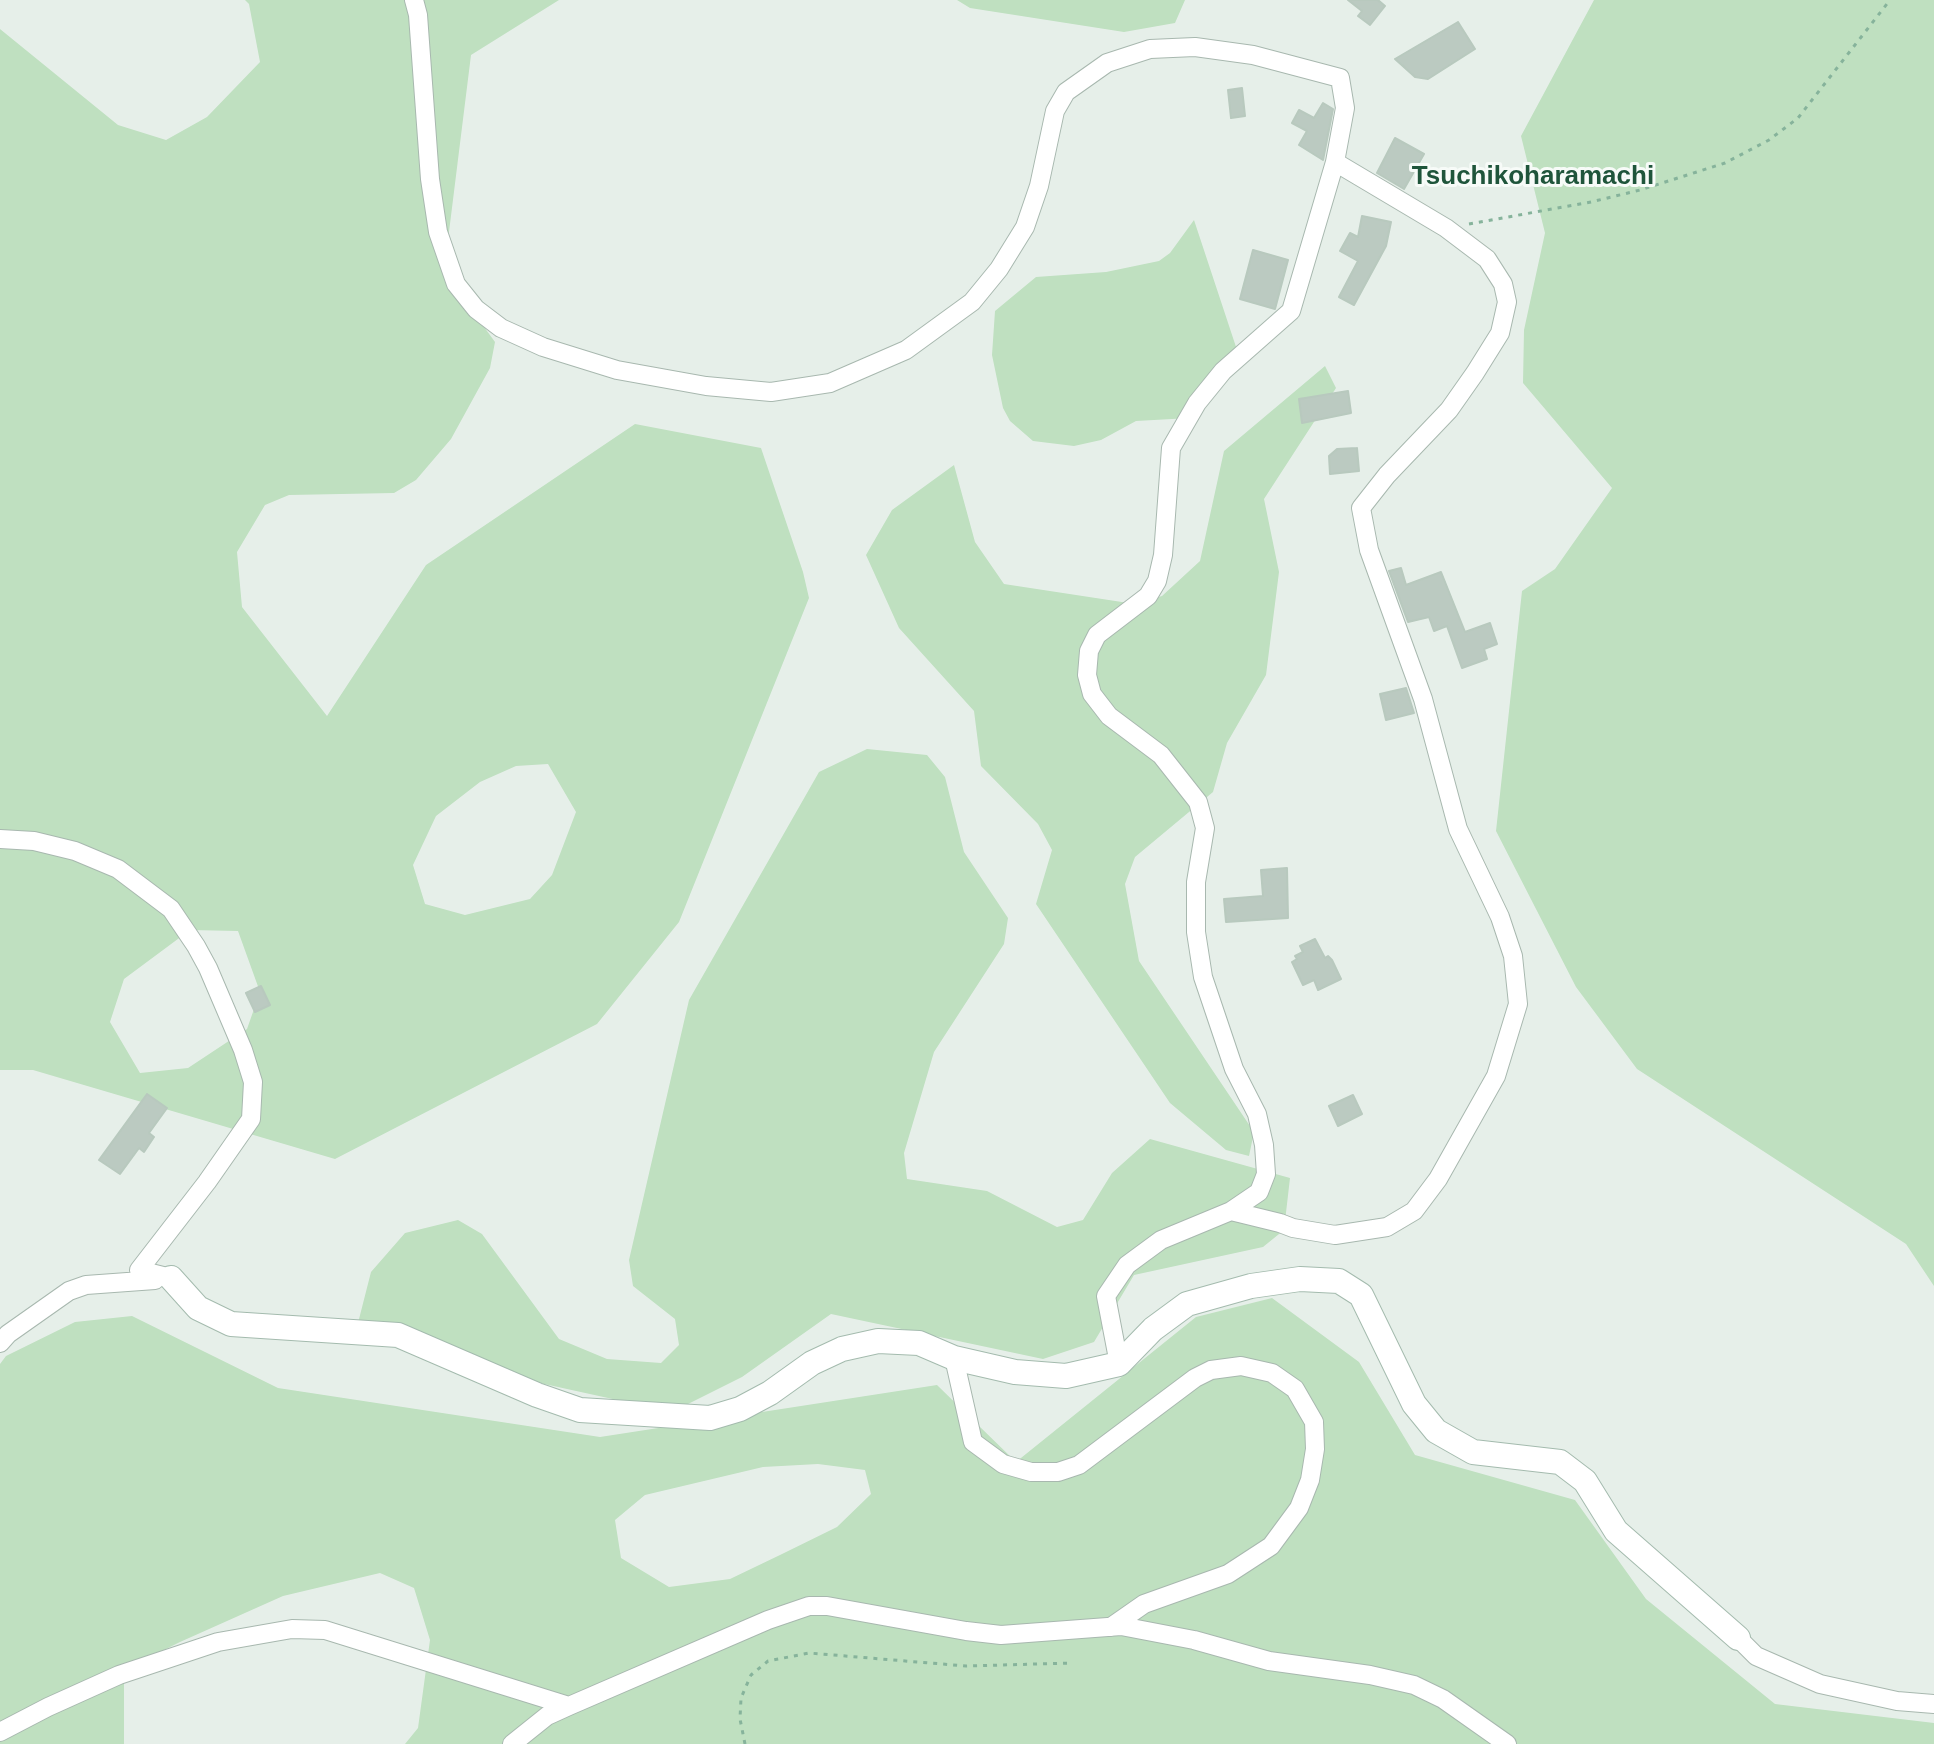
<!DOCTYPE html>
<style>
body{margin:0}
canvas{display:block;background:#e6efe9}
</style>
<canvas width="1934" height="1744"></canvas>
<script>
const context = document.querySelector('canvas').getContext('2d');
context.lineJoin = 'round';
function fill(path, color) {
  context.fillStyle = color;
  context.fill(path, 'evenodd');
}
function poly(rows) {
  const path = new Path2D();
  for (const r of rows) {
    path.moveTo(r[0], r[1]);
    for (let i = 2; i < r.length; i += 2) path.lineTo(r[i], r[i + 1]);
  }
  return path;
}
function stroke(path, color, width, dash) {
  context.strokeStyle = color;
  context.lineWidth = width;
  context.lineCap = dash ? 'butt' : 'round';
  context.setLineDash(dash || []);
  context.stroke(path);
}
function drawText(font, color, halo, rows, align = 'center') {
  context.font = font + ' Arial,sans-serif';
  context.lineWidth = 6;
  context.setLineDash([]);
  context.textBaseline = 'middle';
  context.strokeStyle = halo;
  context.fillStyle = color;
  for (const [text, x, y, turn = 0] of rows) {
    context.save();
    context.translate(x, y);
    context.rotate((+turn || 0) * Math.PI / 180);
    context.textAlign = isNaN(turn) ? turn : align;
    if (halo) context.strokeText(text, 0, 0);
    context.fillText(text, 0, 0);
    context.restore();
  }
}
fill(poly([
 [245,0,559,0,471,55,444,272,495,342,490,368,451,439,416,480,394,493,289,495,265,505,237,552,242,607,327,716,426,565,635,424,761,448,803,572,809,598,679,922,597,1024,335,1159,33,1070,0,1070,0,29,118,125,166,140,207,117,260,62,249,4],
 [548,764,576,812,552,875,530,899,465,915,425,904,413,865,436,816,480,782,516,766],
 [190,930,238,931,260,992,247,1029,188,1068,140,1073,110,1022,124,979],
 [957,0,1185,0,1175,23,1124,32,970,8],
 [1594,0,1934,0,1934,1286,1906,1244,1637,1069,1576,987,1496,831,1522,591,1555,569,1612,488,1523,383,1524,330,1545,233,1521,136],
 [1194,220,1239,356,1190,418,1136,421,1101,440,1074,446,1033,441,1010,421,1003,408,992,355,995,311,1036,277,1106,272,1159,261,1170,253],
 [1325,366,1336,388,1264,499,1279,572,1266,675,1227,743,1213,792,1135,857,1125,884,1139,961,1254,1132,1249,1156,1226,1150,1170,1103,1036,904,1052,850,1038,824,981,766,974,711,899,628,866,555,892,510,954,465,975,542,1004,584,1135,604,1162,596,1200,561,1224,451],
 [867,749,927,755,945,777,964,852,1008,918,1004,944,934,1052,904,1153,907,1179,987,1191,1057,1227,1083,1220,1112,1173,1150,1139,1290,1178,1284,1230,1263,1247,1134,1275,1094,1342,1043,1359,831,1314,742,1377,672,1412,453,1364,358,1323,371,1272,405,1233,458,1220,482,1234,559,1339,607,1359,661,1363,679,1345,675,1319,633,1286,629,1260,689,1000,819,772],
 [1272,1298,1359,1362,1415,1455,1575,1500,1646,1599,1775,1704,1934,1723,1934,1744,405,1744,418,1728,430,1640,414,1588,380,1573,283,1596,180,1642,124,1670,124,1744,0,1744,0,1364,6,1356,75,1322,132,1316,278,1388,600,1437,937,1385,1016,1462,1196,1317],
 [818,1464,865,1470,871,1494,837,1527,780,1555,730,1579,669,1587,621,1558,615,1520,645,1495,763,1467]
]), '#bfe0c0');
const building = poly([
 [1348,0,1378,0,1385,6,1370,25,1358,16,1362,11,1348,0],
 [1458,22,1475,49,1428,79,1415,77,1395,59,1458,22],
 [1242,88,1245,116,1231,118,1228,90,1242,88],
 [1323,103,1333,109,1323,160,1299,145,1307,131,1292,123,1299,110,1314,118,1323,103],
 [1395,138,1424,154,1404,189,1377,173,1395,138],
 [1362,216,1391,222,1386,246,1354,305,1339,297,1358,261,1340,251,1350,233,1358,237,1362,216],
 [1253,250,1288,260,1275,309,1240,299,1253,250],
 [1348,391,1351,413,1302,423,1299,399,1348,391],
 [1357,448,1359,471,1330,474,1329,456,1337,449,1357,448],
 [1401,568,1406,585,1441,572,1465,632,1490,623,1497,644,1484,649,1487,659,1462,668,1447,626,1434,631,1429,617,1408,622,1389,571,1401,568],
 [1406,688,1414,713,1386,720,1380,694,1406,688],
 [1287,868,1288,918,1226,922,1224,899,1263,896,1261,870,1287,868],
 [1315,939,1325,958,1328,956,1332,960,1341,979,1318,990,1314,980,1303,985,1292,962,1297,959,1295,956,1303,952,1300,946,1315,939],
 [261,986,270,1005,255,1012,246,993,261,986],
 [147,1094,167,1108,149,1133,154,1137,144,1152,139,1148,120,1174,99,1160,147,1094],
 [1353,1095,1362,1114,1338,1126,1329,1106,1353,1095]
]);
fill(building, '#bbcac1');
stroke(building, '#b8c9be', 2);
const street = poly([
 [414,0,418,15,430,179,438,232,456,284,476,309,501,328,543,347,617,370,706,386,771,392,830,383,906,350,972,302,999,269,1025,227,1039,186,1055,111,1066,92,1107,63,1150,49,1195,47,1253,55,1340,78,1345,108,1335,162,1291,311,1223,371,1197,403,1171,448,1163,555,1157,581,1148,596,1097,635,1089,651,1087,675,1092,694,1109,716,1161,755,1198,802,1205,828,1196,882,1196,932,1203,977,1234,1069,1257,1114,1264,1145,1266,1174,1259,1192,1231,1211,1161,1240,1127,1265,1106,1296,1119,1364],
 [0,839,34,841,75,851,118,869,171,909,196,946,208,968,243,1050,253,1082,251,1119,207,1182,139,1270,171,1278],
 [1231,1211,1280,1223,1293,1228,1335,1235,1387,1227,1414,1211,1438,1179,1496,1076,1518,1004,1513,956,1500,917,1458,829,1423,699,1369,550,1361,508,1387,475,1449,410,1475,373,1500,333,1507,302,1503,284,1487,259,1446,228,1335,162],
 [0,1343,8,1334,69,1291,86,1285,155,1280],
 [954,1358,973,1442,1003,1464,1031,1472,1058,1472,1079,1465,1195,1378,1211,1370,1241,1366,1272,1373,1295,1389,1314,1422,1315,1449,1310,1480,1299,1508,1271,1546,1228,1574,1144,1604,1111,1627],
 [1738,1638,1756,1656,1820,1684,1897,1701,1934,1704],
 [0,1732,48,1707,119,1675,218,1642,292,1629,325,1630,569,1706],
 [512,1744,547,1716,569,1706,768,1620,809,1606,827,1606,966,1631,1001,1635,1121,1626,1194,1640,1269,1661,1370,1675,1414,1685,1443,1699,1507,1744]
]);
const secondary = poly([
 [171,1278,198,1308,231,1324,398,1335,537,1395,580,1410,710,1418,740,1409,770,1393,812,1363,842,1349,878,1341,919,1343,954,1358,1015,1372,1066,1376,1119,1364,1153,1329,1187,1304,1251,1286,1300,1279,1339,1281,1361,1295,1414,1404,1436,1431,1473,1452,1560,1462,1585,1481,1616,1531,1738,1638]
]);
stroke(street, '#a8b8af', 20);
stroke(secondary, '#a4bbae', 26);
stroke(poly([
 [1469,224,1591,202,1640,190,1725,163,1769,140,1798,118,1890,0],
 [745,1744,740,1719,741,1698,751,1675,768,1661,809,1653,966,1666,1073,1663]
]), '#86b39b', 3, [4, 6]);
stroke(street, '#fff', 18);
stroke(secondary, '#fff', 24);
drawText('bold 26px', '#1f553b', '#f7fbf8', [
 ["Tsuchikoharamachi",1533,177]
]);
</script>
